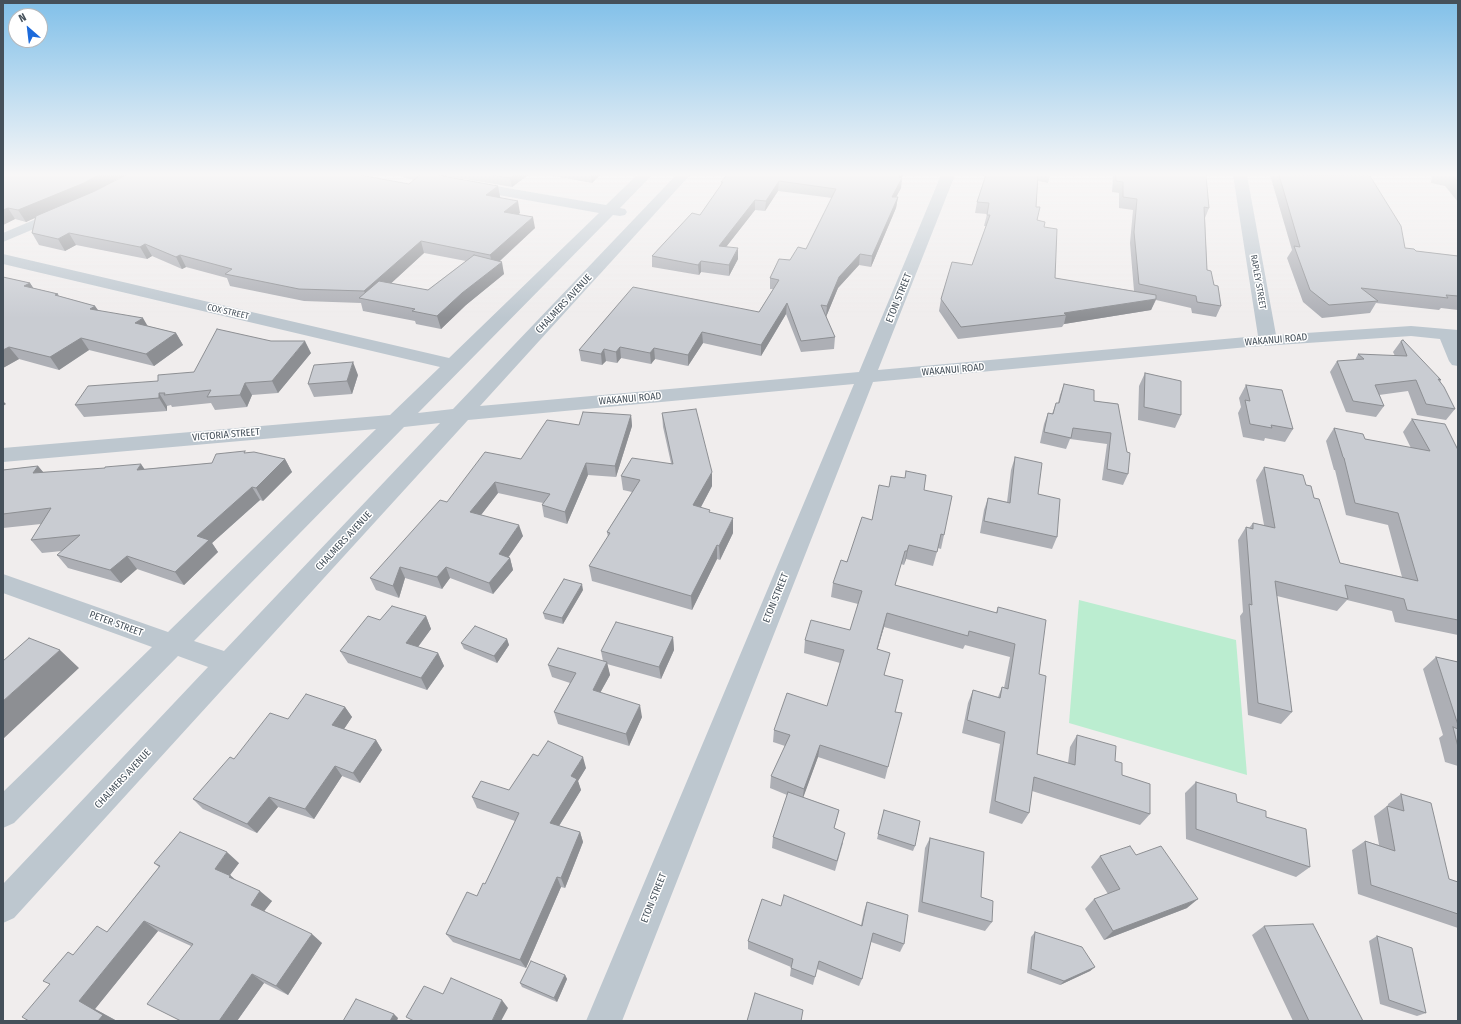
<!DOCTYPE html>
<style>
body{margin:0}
#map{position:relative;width:1461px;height:1024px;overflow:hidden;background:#f0eded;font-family:"Fira Sans Condensed",sans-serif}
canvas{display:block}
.frame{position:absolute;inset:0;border:4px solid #45505a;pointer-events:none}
.north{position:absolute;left:8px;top:8px;width:40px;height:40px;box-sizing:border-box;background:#fff;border:1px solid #b5b9bd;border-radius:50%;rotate:332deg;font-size:11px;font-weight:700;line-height:16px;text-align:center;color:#45505a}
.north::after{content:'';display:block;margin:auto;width:14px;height:18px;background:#1c6adb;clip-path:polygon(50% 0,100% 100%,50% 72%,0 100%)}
</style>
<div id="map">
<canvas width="1461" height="1024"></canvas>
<div class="frame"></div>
<div class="north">N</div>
</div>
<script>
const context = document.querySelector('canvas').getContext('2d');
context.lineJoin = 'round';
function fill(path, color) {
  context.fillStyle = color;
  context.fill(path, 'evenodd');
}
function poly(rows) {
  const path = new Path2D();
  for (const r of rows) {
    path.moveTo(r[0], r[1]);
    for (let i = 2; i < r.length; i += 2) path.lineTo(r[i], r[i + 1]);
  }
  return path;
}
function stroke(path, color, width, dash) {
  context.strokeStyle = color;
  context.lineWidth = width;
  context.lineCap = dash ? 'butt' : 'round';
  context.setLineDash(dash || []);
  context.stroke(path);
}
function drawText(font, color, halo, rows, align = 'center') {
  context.font = font + ' "Fira Sans Condensed",sans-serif';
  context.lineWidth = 3;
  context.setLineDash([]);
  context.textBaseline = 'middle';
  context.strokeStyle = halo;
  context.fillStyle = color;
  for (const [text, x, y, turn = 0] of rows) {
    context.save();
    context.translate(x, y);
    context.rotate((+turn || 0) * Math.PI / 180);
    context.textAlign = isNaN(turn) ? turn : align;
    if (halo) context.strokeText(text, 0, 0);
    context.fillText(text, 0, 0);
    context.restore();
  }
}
fill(poly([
 [1079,600,1236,640,1247,775,1069,723]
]), '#bbedd0');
fill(poly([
 [402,175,432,175,606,205,637,175,652,175,620,208,625,209,627,212,625,215,620,216,613,215,418,413,453,409,676,175,690,175,480,406,859,372,941,175,955,175,878,370,1258,336,1233,175,1247,175,1276,335,1411,326,1458,330,1458,366,1452,365,1449,361,1440,339,1411,336,1248,347,873,382,622,1021,586,1021,854,384,468,420,14,918,3,923,3,884,208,667,178,656,14,823,3,828,3,792,152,647,3,593,3,574,168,632,376,429,3,462,3,448,390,415,440,367,3,264,3,254,449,358,599,213,409,179,404,178,402,175],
 [440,423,224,651,194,641,404,427,440,423],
 [62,208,67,209,69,212,67,215,3,242,3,233,62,208]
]), '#bdc7cf');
fill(poly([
 [3,175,125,175,93,192,409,184,498,186,500,197,499,197,520,213,518,214,535,228,499,262,504,274,466,305,441,329,416,324,415,321,363,311,361,303,304,301,230,286,227,278,186,267,182,269,152,256,147,259,76,245,65,251,39,245,32,233,35,217,26,222,15,219,3,225],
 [424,253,466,261,428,290,391,283],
 [441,175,528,175,512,187],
 [549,175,600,175,592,183],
 [980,175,1050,175,1048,183,1038,181,1036,207,1037,220,1044,227,1055,278,1134,291,1130,243,1133,210,1119,208,1119,193,1112,192,1113,175,1206,175,1209,208,1205,218,1207,270,1214,285,1221,306,1216,317,1192,313,1191,308,1156,300,1151,310,1064,324,1062,327,958,339,939,311,941,299,972,265,986,226,984,226,987,214,975,213,977,202,985,176],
 [1270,175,1367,175,1405,248,1416,251,1458,256,1458,310,1441,308,1439,310,1376,303,1370,313,1322,318,1303,302,1287,258,1292,250],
 [1432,175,1458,175,1458,202,1445,186,1431,183],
 [902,178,901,188,896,197,898,197,896,208,871,267,859,265,838,288,826,317,835,337,834,349,801,352,786,314,761,356,703,343,688,366,655,359,651,364,621,358,617,363,606,361,602,365,581,361,579,350,759,312,773,289,770,289,770,278,790,260,806,249,832,198,778,191,765,211,755,210,726,247,738,259,729,276,701,272,699,275,652,267,652,256,700,215,721,185,721,182],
 [3,277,30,283,33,288,58,294,59,296,95,306,98,310,148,326,176,333,183,345,154,366,89,350,59,370,19,359,3,368],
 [1401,341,1441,380,1440,381,1455,409,1446,420,1417,415,1408,391,1379,395,1384,406,1376,417,1346,412,1330,372,1337,361,1355,360,1358,354,1395,356,1393,352],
 [311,353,278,393,252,395,247,407,215,410,211,403,172,407,171,405,167,406,167,411,84,417,75,405,158,381,194,372],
 [1145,373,1181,415,1175,428,1138,420,1139,386],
 [358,375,352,394,314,397,308,384],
 [1064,384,1094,401,1118,404,1128,474,1123,485,1102,480,1107,444,1070,439,1066,449,1040,443,1044,424,1048,413,1052,414,1056,403,1058,403,1060,395],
 [1246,385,1293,429,1285,442,1265,438,1264,441,1243,437,1238,413,1241,407,1239,398],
 [662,413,712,486,701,507,710,513,733,533,720,560,717,559,692,610,592,581,589,566,608,537,607,532,632,492,623,490,621,476,671,463,663,427],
 [631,415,632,426,616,477,588,475,567,524,544,517,542,505,543,503,498,493,481,515,523,536,508,558,510,558,513,570,493,594,450,578,442,589,405,578,399,598,376,590,370,578,447,502,579,425],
 [1412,419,1458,450,1458,635,1395,622,1392,611,1347,600,1337,611,1277,596,1292,712,1281,724,1248,715,1240,616,1243,612,1238,540,1246,527,1249,528,1253,523,1264,525,1256,480,1264,467,1306,485,1314,498,1340,563,1402,577,1388,525,1346,515,1335,470,1334,470,1326,441,1334,428,1365,439,1411,448,1403,432],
 [246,453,285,459,292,472,263,501,260,500,212,543,218,552,184,585,137,569,121,583,68,568,57,555,62,551,42,553,31,540,41,524,3,528,3,470,38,466,43,472,145,469,212,463],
 [1015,457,1038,494,1057,537,1052,549,980,533,984,510,988,498,1007,502,1011,470],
 [906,471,924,490,944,535,941,549,938,548,933,566,906,559,904,565,901,564,895,585,996,613,998,607,1039,674,1037,754,1068,763,1070,747,1077,735,1115,761,1122,775,1150,814,1140,825,1032,791,1029,813,1022,824,989,813,1000,744,962,733,968,703,973,690,998,697,1002,687,1004,688,1010,657,965,645,963,649,884,627,877,649,895,712,888,767,885,779,818,757,803,797,839,810,834,829,843,843,835,871,772,848,773,837,787,795,770,788,771,776,785,746,773,742,774,730,827,706,840,663,804,653,805,640,850,630,858,604,831,597,833,583,872,520,889,487,905,478],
 [583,590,563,624,545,619,543,613],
 [426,616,431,629,418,647,438,653,444,666,427,690,348,663,340,651],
 [673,637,674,650,661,679,607,664,610,675,600,693,642,717,629,746,558,724,554,712,570,683,552,677,548,665,603,661,601,651],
 [507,639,509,645,497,663,464,649,461,643],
 [1436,657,1458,662,1458,766,1445,762,1439,738,1443,735,1423,669],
 [345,707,352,717,344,729,376,740,382,750,360,783,342,776,314,819,278,807,257,833,203,809,193,799,234,759,288,719],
 [538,756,586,768,578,781,581,790,559,826,580,832,583,842,565,888,561,887,526,968,453,942,446,934,477,896,485,884,515,821,477,808,472,797,509,790],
 [1196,782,1266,817,1310,867,1296,877,1186,839,1185,793],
 [1401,794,1449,879,1458,882,1458,928,1358,894,1352,850,1365,841,1379,845,1374,816,1387,806,1388,807,1388,804],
 [884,810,915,846,913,851,877,839],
 [930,838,981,897,992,922,985,931,918,912,925,848],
 [1136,855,1187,908,1104,940,1085,909,1094,899,1108,894,1091,867,1100,856],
 [154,863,239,863,230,875,237,881,272,901,264,911,322,943,288,995,264,983,237,1021,181,1021,191,946,158,931,95,1009,117,1021,29,1021,50,984,73,955,107,932,159,867],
 [867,902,904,944,900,952,871,942,862,979,859,986,817,969,813,985,790,976,791,967,748,949,748,941,781,906,861,925,864,911],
 [1264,926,1363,1021,1293,1021,1252,935],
 [1035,932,1095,967,1090,971,1060,985,1027,973,1031,937],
 [1377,936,1426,1013,1417,1016,1380,1004,1369,941],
 [565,975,567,979,557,1002,522,987,520,983]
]), '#adafb5');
fill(poly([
 [98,175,125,175,90,194,26,222,18,210],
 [514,175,528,175,512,187,510,178],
 [591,175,600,175,592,183],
 [900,175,903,175,897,187,899,177],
 [902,178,901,188,891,207,892,197],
 [779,181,778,191,765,211,766,201],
 [498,186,500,197,488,206,486,195],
 [898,197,896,208,871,267,872,256],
 [755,200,755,210,719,256,719,246],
 [518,201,520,213,506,223,504,212],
 [8,208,15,219,3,225,3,210],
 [533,217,535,228,493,267,490,255],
 [69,233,76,245,65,251,58,239],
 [421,241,424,253,372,301,368,300,364,291],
 [145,244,152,256,147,259,140,247],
 [738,248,738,259,729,276,729,265],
 [860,254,859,265,838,288,826,317,827,306,839,277],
 [180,255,186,267,182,269,176,257],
 [701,261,701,272,699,275,698,265],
 [502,262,504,274,466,305,441,329,437,316,462,293],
 [30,283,38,295,24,286],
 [1156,299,1151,310,1064,324,1066,315,1064,313],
 [787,303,786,314,761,356,761,345],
 [95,306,103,318,90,309],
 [143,318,150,330,135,323],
 [702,332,703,343,688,366,688,355],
 [176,333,183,345,154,366,146,354],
 [81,338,89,350,59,370,50,357],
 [305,341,311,353,278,393,272,381],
 [9,347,19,359,3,368,3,350],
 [620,347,621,358,617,363,616,352],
 [654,348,655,359,651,364,650,353],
 [604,349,606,361,602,365,601,354],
 [353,362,358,375,352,394,347,381],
 [245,383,252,395,247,407,240,395],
 [159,393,167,406,167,411,159,398],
 [3,401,6,404,3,406],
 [631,415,632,426,616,477,615,466],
 [285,459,292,472,263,501,256,488],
 [586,463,588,475,567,524,565,512],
 [141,464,150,477,137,470],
 [38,466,49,479,33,473],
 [712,472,712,486,694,520,693,505],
 [495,482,498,493,474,524,470,512],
 [252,487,260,500,212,543,218,552,184,585,175,572,197,536],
 [733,518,733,533,720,560,719,546],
 [519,525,523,536,502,566,499,554],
 [717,545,717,559,692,610,691,596],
 [909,545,906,559,904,565,907,551],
 [127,556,137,569,121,583,110,570],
 [510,558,513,570,493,594,489,583],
 [400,567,405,578,399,598,393,586],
 [446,567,450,578,442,589,437,577],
 [582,584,583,590,563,624,562,618],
 [887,613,884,627,874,662,877,649],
 [426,616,431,629,412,655,406,643],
 [673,637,674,650,661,679,659,667],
 [507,639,509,645,497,663,494,656],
 [60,650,79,668,3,739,3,701],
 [438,653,444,666,427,690,421,678],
 [607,662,610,675,595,702,593,690],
 [640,705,642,717,629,746,626,734],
 [345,707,352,717,340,735,332,725],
 [376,740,382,750,360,783,353,773],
 [820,745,818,757,802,801,804,789],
 [583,757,586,768,578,781,581,790,554,834,550,823,571,776],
 [335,766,342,776,314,819,305,809],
 [269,797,278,807,257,833,247,824],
 [580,832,583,842,565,888,561,878],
 [227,852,239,863,227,879,215,869],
 [231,876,242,886,229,877],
 [557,877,561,887,526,968,520,960],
 [260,891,272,901,262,914,251,905],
 [1198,899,1187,908,1104,940,1113,931],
 [144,921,158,931,95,1009,117,1021,98,1021,79,1001],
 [312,934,322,943,288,995,276,986],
 [1095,967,1090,971,1060,985,1064,981],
 [252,974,264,983,237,1021,219,1021],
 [565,975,567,979,557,1002,554,998],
 [502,1000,508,1008,501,1021,492,1021],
 [394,1014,398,1018,397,1021,390,1021]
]), '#8d8f93');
const building = poly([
 [3,175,98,175,84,183,18,210,8,208,3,210,3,175],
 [126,175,360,175,409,184,420,175,437,175,498,186,486,195,518,201,504,212,533,217,490,255,421,241,364,291,299,289,225,274,232,269,180,255,176,257,145,244,140,247,69,233,58,239,32,233,36,216,95,191,126,175],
 [492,175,514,175,510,178,492,175],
 [727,175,900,175,899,177,902,178,892,197,898,197,872,256,860,254,839,277,827,306,821,305,835,337,801,341,787,303,761,345,702,332,688,355,654,348,650,353,620,347,616,352,604,349,601,354,579,350,633,287,759,312,779,280,770,278,779,259,790,260,798,247,806,249,836,189,779,181,766,201,755,200,719,246,738,248,729,265,701,261,698,265,652,256,692,213,700,215,723,182,721,182,727,175],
 [986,175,1038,175,1036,207,1040,207,1037,220,1045,222,1044,227,1057,229,1055,278,1156,295,1156,299,1064,313,1066,315,961,327,941,299,952,262,972,265,990,215,987,215,989,203,977,202,986,175],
 [1116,175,1206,175,1209,208,1204,207,1207,270,1211,271,1214,285,1218,286,1221,306,1197,302,1196,296,1139,284,1134,232,1137,199,1123,197,1123,182,1116,181,1116,175],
 [1279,175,1370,176,1401,226,1405,248,1414,249,1416,251,1458,256,1458,296,1446,295,1448,298,1361,288,1378,301,1329,305,1310,290,1294,246,1300,247,1279,175],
 [1452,175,1458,175,1458,182,1452,175],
 [474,255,502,262,462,293,437,316,412,311,415,309,359,298,379,281,428,290,474,255],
 [3,277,30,283,24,286,58,294,55,295,95,306,90,309,143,318,135,323,176,333,146,354,81,338,50,357,9,347,3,350,3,277],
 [217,329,271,341,305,341,272,381,245,383,240,395,207,397,211,390,164,395,165,393,159,393,159,398,75,405,88,386,158,381,158,375,194,372,217,329],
 [1403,340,1441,380,1438,379,1444,387,1455,409,1426,404,1416,380,1375,385,1384,406,1353,401,1337,361,1364,359,1358,354,1407,356,1401,341,1403,340],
 [353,362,347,381,308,384,314,365,353,362],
 [1145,373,1181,381,1181,415,1144,407,1145,373],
 [1064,384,1094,390,1094,401,1118,404,1127,452,1130,453,1128,474,1107,469,1111,433,1073,428,1071,438,1044,432,1048,413,1053,414,1056,403,1059,403,1064,384],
 [1246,385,1282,390,1293,429,1271,425,1272,428,1250,424,1245,400,1250,401,1246,385],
 [696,409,712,472,693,505,710,510,709,512,733,518,719,546,717,545,691,596,589,566,610,533,607,532,640,480,621,476,632,458,673,464,662,413,696,409],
 [583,412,631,415,615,466,586,463,565,512,542,505,550,494,495,482,470,512,519,525,499,554,510,558,489,583,446,567,437,577,400,567,393,586,370,578,440,500,447,502,485,452,521,459,547,420,579,425,583,412],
 [1412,419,1445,424,1458,450,1458,620,1407,610,1404,599,1345,585,1348,599,1275,581,1292,712,1258,703,1249,604,1252,605,1246,527,1253,529,1253,523,1275,528,1264,467,1303,475,1306,485,1311,486,1314,498,1319,499,1340,563,1418,581,1398,513,1355,503,1344,458,1343,457,1334,428,1363,434,1365,439,1430,451,1412,419],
 [245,451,244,453,254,452,285,459,256,488,252,487,197,536,209,540,175,572,127,556,110,570,57,555,80,535,31,540,51,508,3,514,3,470,38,466,33,473,105,468,105,467,141,464,137,470,212,463,216,454,245,451],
 [1015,457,1042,463,1038,494,1060,499,1057,537,984,521,988,498,1010,503,1015,457],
 [906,471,926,475,924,490,952,496,944,535,941,534,937,552,909,545,907,551,905,551,895,585,997,613,998,607,1046,620,1039,674,1046,676,1037,754,1075,765,1077,735,1116,746,1115,761,1122,763,1122,775,1150,784,1150,814,1034,777,1029,813,995,801,1005,732,967,720,973,690,1000,698,1002,687,1008,689,1015,644,969,631,968,636,887,613,877,649,890,653,884,675,903,680,895,712,902,713,888,767,820,745,804,789,771,776,790,735,774,730,787,693,827,706,844,650,805,640,811,620,850,630,862,591,833,583,841,560,847,562,862,517,872,520,879,485,889,487,891,476,905,478,906,471],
 [564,579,582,584,562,618,543,613,564,579],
 [392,606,426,616,406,643,438,653,421,678,340,651,368,616,380,620,392,606],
 [616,622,673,637,659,667,601,651,616,622],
 [475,626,507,639,494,656,461,643,475,626],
 [29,638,60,650,3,701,3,661,29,638],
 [558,648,607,662,593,690,640,705,626,734,554,712,576,673,548,665,558,648],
 [1436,657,1458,662,1458,725,1436,657],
 [306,694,345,707,332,725,376,740,353,773,335,766,305,809,269,797,247,824,193,799,230,757,234,759,270,713,288,719,306,694],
 [1453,727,1458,729,1458,747,1453,727],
 [548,741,583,757,571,776,577,779,550,823,580,832,561,878,557,877,520,960,446,934,467,892,477,896,483,883,485,884,519,813,472,797,481,781,509,790,533,754,538,756,548,741],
 [1196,782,1236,794,1237,802,1266,811,1266,817,1306,829,1310,867,1196,829,1196,782],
 [788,792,839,810,834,828,845,833,837,861,773,837,788,792],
 [1401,794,1431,803,1449,879,1458,882,1458,914,1371,885,1365,841,1395,851,1387,806,1404,811,1401,794],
 [884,810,920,821,915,846,878,834,884,810],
 [180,832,227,852,215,869,231,876,229,877,260,891,251,905,312,934,276,986,252,974,219,1021,181,1021,147,1004,193,944,144,921,79,1001,103,1015,98,1021,29,1021,22,1017,50,984,43,981,68,952,73,955,97,926,107,932,160,866,154,863,180,832],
 [930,838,984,852,981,897,993,901,992,922,922,902,930,838],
 [1130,846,1136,855,1161,846,1198,899,1113,931,1094,899,1120,889,1100,856,1130,846],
 [784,895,862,926,867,902,908,915,904,944,873,933,862,979,819,961,815,977,791,968,793,959,748,941,762,899,781,906,784,895],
 [1313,924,1363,1021,1309,1021,1264,926,1313,924],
 [1035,932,1082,947,1095,967,1064,981,1031,969,1035,932],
 [1377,936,1412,948,1426,1013,1389,1000,1377,936],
 [531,961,565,975,554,998,520,983,531,961],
 [451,978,502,1000,492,1021,414,1021,406,1017,424,986,443,994,451,978],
 [755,993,803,1010,801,1021,747,1021,755,993],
 [356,999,394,1014,390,1021,343,1021,356,999]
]);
fill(building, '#c9ccd2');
stroke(building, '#8d8f93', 1);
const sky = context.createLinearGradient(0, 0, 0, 318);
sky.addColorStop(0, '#81c0e9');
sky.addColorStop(0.55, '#f8f7f7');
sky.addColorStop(1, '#f8f7f700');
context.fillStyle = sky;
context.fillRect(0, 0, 1461, 318);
drawText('9px', '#45505a', '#fff', [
 ["RAPLEY STREET",1258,282,80],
 ["COX STREET",228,312,13]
]);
drawText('10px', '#45505a', '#fff', [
 ["ETON STREET",899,298,-68],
 ["CHALMERS AVENUE",564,304,-47],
 ["WAKANUI ROAD",1276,340,-5],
 ["WAKANUI ROAD",953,370,-5],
 ["WAKANUI ROAD",630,399,-5],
 ["VICTORIA STREET",226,435,-5],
 ["CHALMERS AVENUE",344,541,-47],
 ["ETON STREET",776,598,-68],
 ["PETER STREET",116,624,20],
 ["CHALMERS AVENUE",123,779,-47],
 ["ETON STREET",654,898,-68]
]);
</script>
